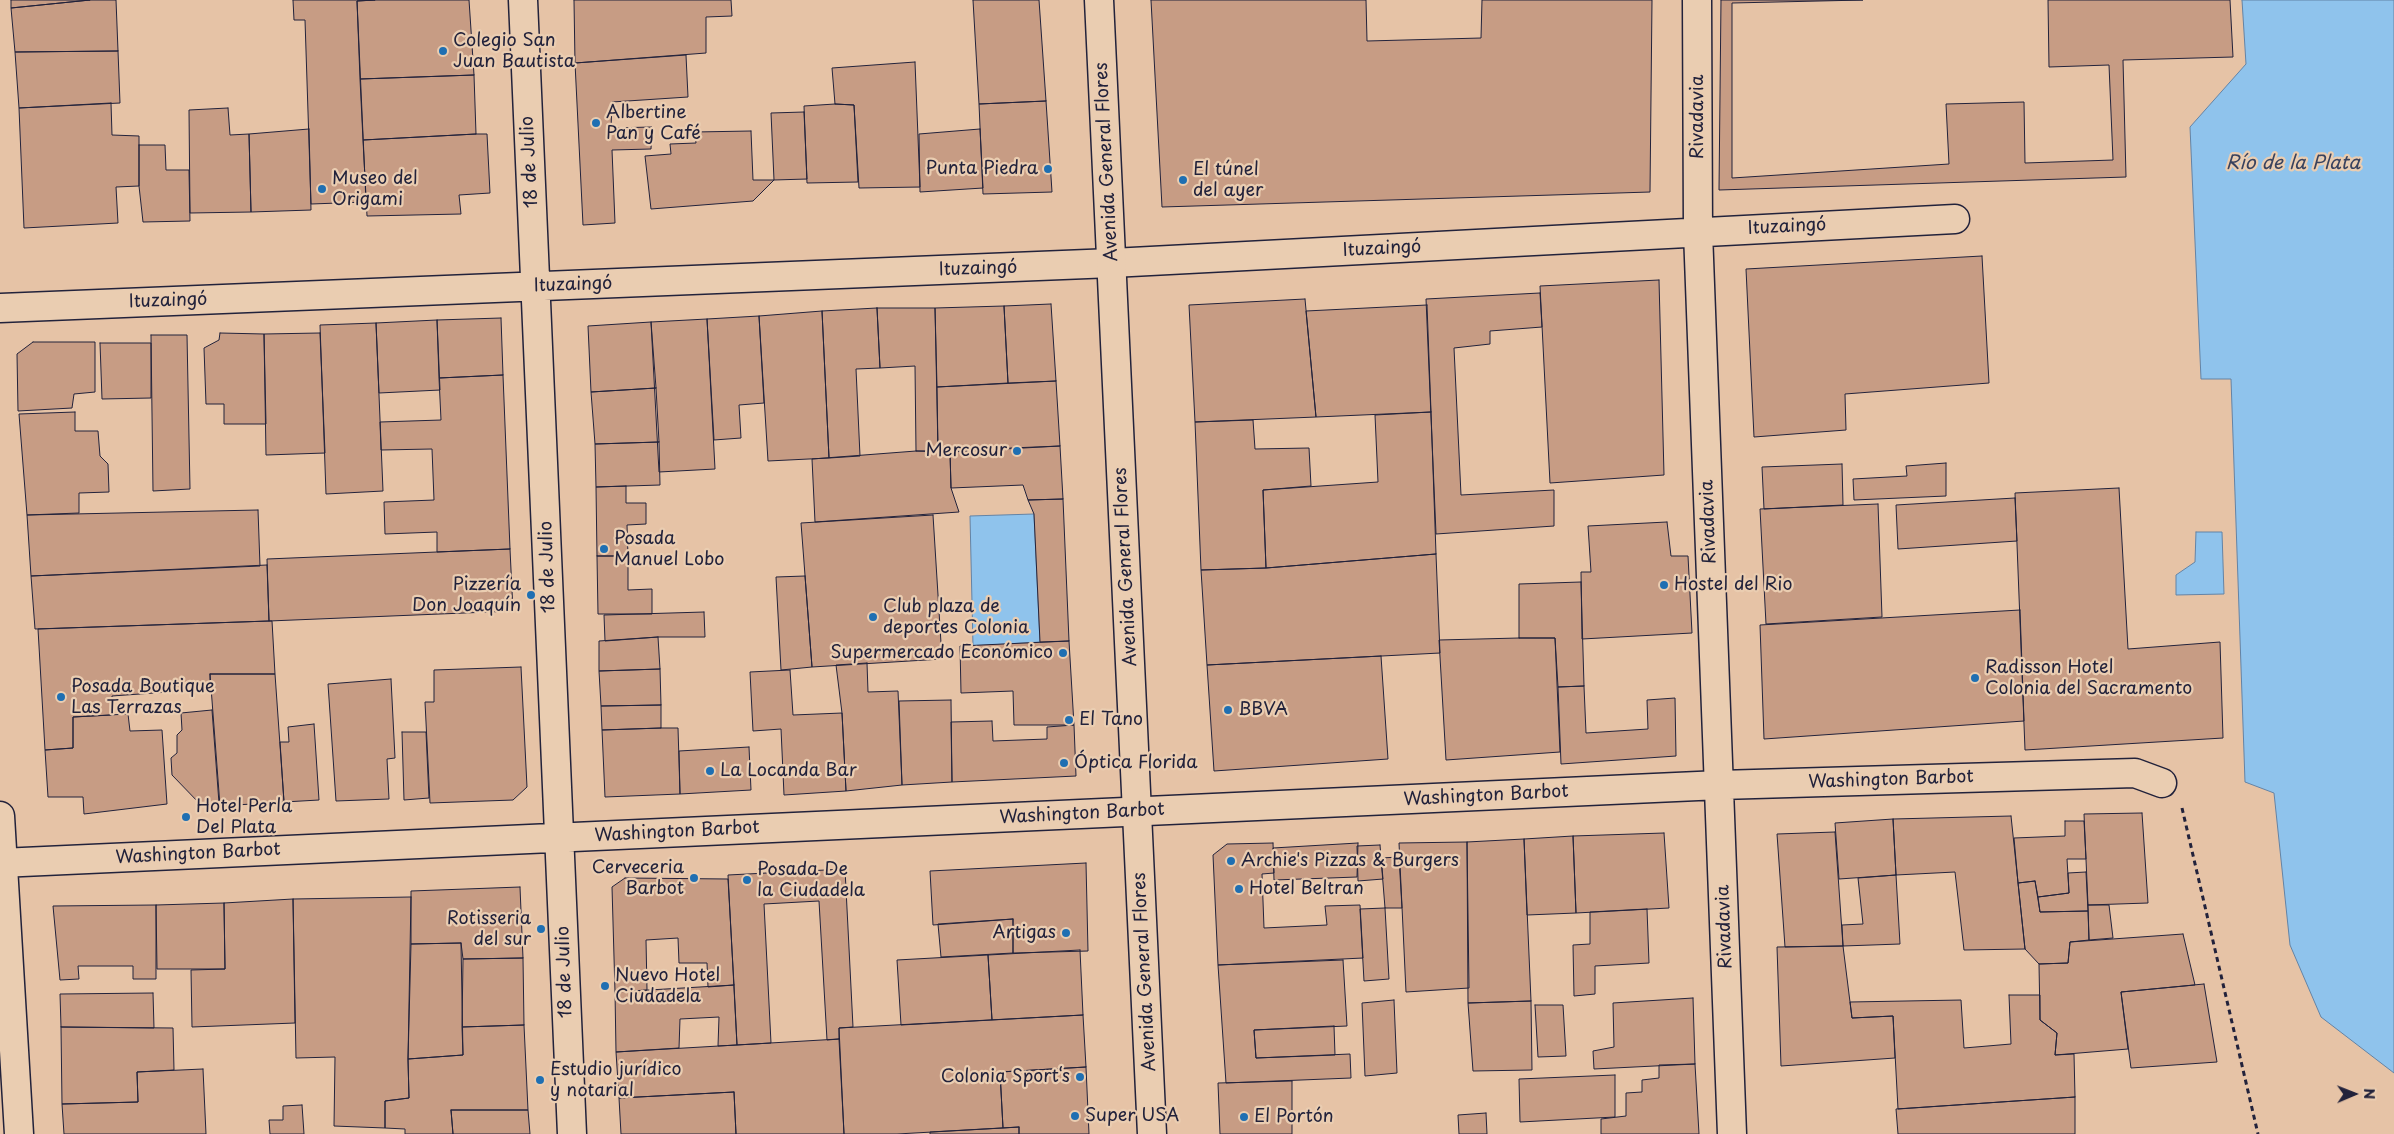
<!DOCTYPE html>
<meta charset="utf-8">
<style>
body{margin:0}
#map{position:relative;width:2394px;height:1134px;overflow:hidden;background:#e6c3a6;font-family:"Playpen Sans",sans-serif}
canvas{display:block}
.north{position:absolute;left:2329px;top:1069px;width:50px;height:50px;-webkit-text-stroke:4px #eacdb1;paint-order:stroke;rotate:89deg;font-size:14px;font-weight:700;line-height:20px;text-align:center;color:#22223b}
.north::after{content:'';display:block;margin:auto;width:18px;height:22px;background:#22223b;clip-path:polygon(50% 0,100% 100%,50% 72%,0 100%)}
</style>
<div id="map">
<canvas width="2394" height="1134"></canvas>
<div class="north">N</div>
</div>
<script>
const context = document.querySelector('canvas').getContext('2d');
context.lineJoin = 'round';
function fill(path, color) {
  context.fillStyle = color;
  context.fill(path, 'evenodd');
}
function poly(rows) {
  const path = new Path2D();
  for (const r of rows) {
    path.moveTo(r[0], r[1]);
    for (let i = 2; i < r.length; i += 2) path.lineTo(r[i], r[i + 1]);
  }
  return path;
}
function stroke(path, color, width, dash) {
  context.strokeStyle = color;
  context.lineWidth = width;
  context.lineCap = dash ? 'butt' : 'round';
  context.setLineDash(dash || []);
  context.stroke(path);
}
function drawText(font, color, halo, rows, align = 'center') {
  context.font = font + ' "Playpen Sans",sans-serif';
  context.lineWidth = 4.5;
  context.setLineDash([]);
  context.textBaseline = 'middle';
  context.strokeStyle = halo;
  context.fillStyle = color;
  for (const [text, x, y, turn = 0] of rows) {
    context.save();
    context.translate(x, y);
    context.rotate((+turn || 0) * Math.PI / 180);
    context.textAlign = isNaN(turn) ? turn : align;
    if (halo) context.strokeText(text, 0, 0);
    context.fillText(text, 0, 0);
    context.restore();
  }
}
const water = poly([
 [2242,0,2394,0,2394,1073,2321,1017,2290,945,2274,793,2245,782,2231,379,2201,379,2190,127,2246,64,2242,0],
 [1034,514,1040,642,973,646,970,516,1034,514],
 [2196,532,2222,532,2224,594,2176,595,2176,575,2195,562,2196,532]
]);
fill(water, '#8fc3ec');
stroke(water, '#6383a5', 1);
const building = poly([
 [11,0,90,0,11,8,11,0],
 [90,0,116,0,118,51,15,52,11,8,90,0],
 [293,0,375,0,357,1,366,202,311,204,305,20,294,20,293,0],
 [375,0,469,0,474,75,360,79,357,1,375,0],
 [574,0,731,0,732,16,706,17,706,53,575,63,574,0],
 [973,0,1039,0,1046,101,979,104,973,0],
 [1151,0,1366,0,1367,41,1481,38,1482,0,1652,0,1650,192,1162,207,1151,0],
 [1721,0,1863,0,1732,3,1732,178,1949,164,1946,104,2024,102,2025,163,2113,160,2109,65,2049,67,2048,0,2230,0,2233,57,2123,60,2126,177,1719,190,1721,0],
 [118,51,120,103,19,108,15,52,118,51],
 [686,55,688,97,612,102,611,128,652,127,651,149,612,150,615,223,583,225,575,63,686,55],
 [915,62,920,187,859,188,854,105,835,104,832,68,915,62],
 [474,75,476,134,363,140,360,79,474,75],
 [1046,101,1052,192,983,194,979,104,1046,101],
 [111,103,112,135,139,136,139,186,116,187,118,223,24,228,19,108,111,103],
 [835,104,854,105,858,182,807,183,804,106,835,104],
 [228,108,230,135,249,134,251,212,190,213,189,110,228,108],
 [804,112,807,179,774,180,771,113,804,112],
 [309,129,311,210,251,212,249,134,309,129],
 [980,129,983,188,920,192,919,134,980,129],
 [751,131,753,180,774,180,753,201,651,209,645,156,671,154,670,144,696,143,695,132,751,131],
 [476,134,487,134,490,193,459,195,461,214,367,216,363,140,476,134],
 [139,145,165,145,166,170,189,170,190,221,143,222,139,186,139,145],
 [1982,256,1989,383,1845,394,1846,430,1754,437,1746,269,1982,256],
 [1659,280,1664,475,1550,483,1540,286,1659,280],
 [1540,293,1542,327,1490,331,1490,344,1454,348,1461,495,1554,490,1554,526,1436,534,1426,299,1540,293],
 [1305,299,1316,417,1195,422,1189,305,1305,299],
 [1051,304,1056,381,1008,383,1004,306,1051,304],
 [1427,305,1431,412,1316,417,1306,311,1427,305],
 [1004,306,1008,383,937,387,935,308,1004,306],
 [877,308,935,308,938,451,916,451,915,366,880,368,877,308],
 [877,308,880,368,856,369,860,456,829,458,822,311,877,308],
 [822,311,829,458,768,461,759,316,822,311],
 [759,316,764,403,739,405,741,438,714,440,707,319,759,316],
 [501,318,503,375,439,378,437,320,501,318],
 [707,319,715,469,659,472,651,322,707,319],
 [437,320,440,390,379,393,376,323,437,320],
 [651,322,656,388,591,392,588,326,651,322],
 [376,323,383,491,326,494,320,325,376,323],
 [220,333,264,334,266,424,224,424,224,404,206,404,204,348,219,340,220,333],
 [320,333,325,453,266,455,264,334,320,333],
 [151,335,187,335,190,489,153,491,151,335],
 [33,342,95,342,95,392,74,394,72,408,18,411,17,354,33,342],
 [100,343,151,343,151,398,102,399,100,343],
 [503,375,510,549,437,552,437,532,385,534,384,502,434,500,432,449,381,450,380,422,441,420,439,378,503,375],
 [1056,381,1060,446,938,451,937,387,1056,381],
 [656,388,659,442,595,444,591,392,656,388],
 [75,412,75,431,98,431,100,456,108,464,109,492,79,493,79,513,27,515,19,414,75,412],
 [1431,412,1436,554,1266,568,1263,490,1378,482,1375,415,1431,412],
 [1253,420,1255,449,1309,448,1311,486,1263,490,1266,568,1201,570,1195,422,1253,420],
 [659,442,660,485,596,487,595,444,659,442],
 [1060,446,1063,499,1028,500,1023,485,951,488,950,452,1060,446],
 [916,451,950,452,951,488,959,512,815,522,812,459,916,451],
 [1946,463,1946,496,1854,500,1853,479,1907,476,1906,466,1946,463],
 [1842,464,1843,505,1764,509,1762,467,1842,464],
 [626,486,626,503,646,503,646,524,627,525,628,556,597,556,596,487,626,486],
 [2119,488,2128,649,2220,642,2223,738,2025,750,2015,493,2119,488],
 [2015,498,2017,541,1898,549,1896,505,2015,498],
 [1063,499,1069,641,1040,642,1034,514,1028,500,1063,499],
 [1878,504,1882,617,1766,624,1760,509,1878,504],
 [258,510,260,566,31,576,27,515,258,510],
 [933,515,942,659,812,667,801,523,933,515],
 [1667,522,1671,556,1688,556,1692,633,1582,639,1581,572,1591,572,1588,526,1667,522],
 [510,549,513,611,269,621,267,559,510,549],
 [1436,554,1440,653,1207,665,1201,570,1266,568,1436,554],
 [597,556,628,556,628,590,652,589,652,614,598,614,597,556],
 [267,565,269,621,35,629,31,576,267,565],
 [805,576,812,667,781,670,776,577,805,576],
 [1581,582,1584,686,1558,687,1555,638,1519,638,1519,584,1581,582],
 [2020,610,2024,721,1764,739,1760,625,2020,610],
 [704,612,705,637,658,637,605,641,604,615,704,612],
 [269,621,272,621,275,674,210,674,210,689,112,696,112,715,73,717,73,748,45,750,38,629,269,621],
 [658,637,660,669,599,671,599,641,658,637],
 [1519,638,1555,638,1560,752,1446,760,1439,640,1519,638],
 [1069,641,1074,725,1014,725,1013,691,961,693,960,646,1069,641],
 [1381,656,1388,759,1214,771,1207,665,1381,656],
 [867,663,868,692,898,691,902,785,846,791,842,713,836,665,867,663],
 [521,667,527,787,513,800,430,803,425,702,434,702,434,670,521,667],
 [660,669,661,705,601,706,599,671,660,669],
 [790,670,793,715,842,713,846,791,784,795,781,729,753,731,750,672,790,670],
 [210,674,275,674,284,802,220,806,210,674],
 [391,679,395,758,387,759,389,799,336,801,328,684,391,679],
 [1584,686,1586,733,1648,729,1647,700,1675,698,1676,756,1561,764,1558,687,1584,686],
 [951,700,952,782,902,785,899,701,951,700],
 [661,705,661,728,602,730,601,706,661,705],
 [212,710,219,803,201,805,172,775,171,758,177,753,177,735,182,730,181,713,212,710],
 [128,714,130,731,162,730,167,804,84,814,83,797,48,797,45,750,73,748,73,717,128,714],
 [992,721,993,741,1047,739,1047,727,1074,725,1076,776,952,782,951,722,992,721],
 [314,724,319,800,284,802,280,742,289,742,288,727,314,724],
 [661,728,678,728,680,794,605,797,602,730,661,728],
 [402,732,426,732,429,798,404,800,402,732],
 [749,747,751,790,680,794,679,751,749,747],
 [2142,813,2148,903,2088,905,2084,814,2142,813],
 [2011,816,2025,949,1964,950,1955,872,1896,875,1893,819,2011,816],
 [1893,819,1896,875,1839,879,1835,823,1893,819],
 [2065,821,2084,821,2086,859,2067,859,2069,893,2038,897,2035,881,2018,883,2014,838,2065,836,2065,821],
 [1835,832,1843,946,1785,947,1777,834,1835,832],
 [1664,833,1669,908,1576,913,1573,836,1664,833],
 [1573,836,1576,913,1527,915,1524,839,1573,836],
 [1524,839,1531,1001,1468,1003,1467,842,1524,839],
 [1467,842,1469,988,1406,992,1399,843,1467,842],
 [1273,843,1274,873,1262,874,1264,928,1327,925,1325,906,1360,905,1363,958,1218,965,1213,855,1227,844,1273,843],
 [1358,843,1357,877,1274,880,1273,848,1358,843],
 [1380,845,1383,879,1358,881,1357,846,1380,845],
 [1399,857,1402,908,1385,908,1381,858,1399,857],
 [1086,863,1088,951,1013,953,1013,919,933,925,930,871,1086,863],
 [845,869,853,1027,839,1028,839,1039,827,1040,819,901,764,904,771,1043,737,1045,728,875,845,869],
 [2086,872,2088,911,2040,912,2038,897,2069,893,2068,873,2086,872],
 [1896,875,1900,944,1843,946,1842,925,1863,924,1858,878,1896,875],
 [625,878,728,879,734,985,708,987,707,963,679,963,678,938,646,940,647,990,615,992,612,887,625,878],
 [2035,881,2040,912,2088,911,2089,940,2070,942,2068,963,2039,964,2025,949,2018,883,2035,881],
 [520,887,523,958,463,959,461,943,411,944,411,891,520,887],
 [411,897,408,1059,409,1098,385,1101,385,1128,334,1126,335,1057,296,1058,293,899,411,897],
 [293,899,295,1023,192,1027,191,970,225,969,224,903,293,899],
 [224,903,225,969,157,969,156,905,224,903],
 [156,905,156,979,133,979,133,966,78,966,79,979,60,980,53,906,156,905],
 [2088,905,2109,905,2113,938,2089,940,2088,905],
 [1385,908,1389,979,1364,981,1360,909,1385,908],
 [1647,909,1649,963,1595,966,1595,994,1574,996,1573,945,1590,944,1590,912,1647,909],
 [1013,919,1013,953,941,957,938,924,1013,919],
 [2183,934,2195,985,2121,992,2128,1049,2055,1055,2057,1033,2040,1020,2039,964,2068,963,2070,942,2183,934],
 [461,943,463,1055,408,1059,411,944,461,943],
 [1843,946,1852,1018,1893,1016,1895,1058,1781,1066,1777,947,1843,946],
 [1080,950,1083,1015,992,1020,988,955,1080,950],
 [988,955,992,1020,901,1025,897,960,988,955],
 [523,958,524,1025,462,1027,463,959,523,958],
 [1343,960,1347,1026,1254,1030,1256,1058,1350,1054,1351,1078,1226,1083,1218,965,1343,960],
 [2204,984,2217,1062,2131,1068,2121,992,2204,984],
 [734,985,737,1045,718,1046,719,1017,680,1019,679,1048,616,1052,615,992,734,985],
 [153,993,154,1028,61,1027,60,994,153,993],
 [2009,995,2040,995,2040,1020,2057,1033,2055,1055,2074,1054,2075,1097,1898,1109,1893,1016,1852,1018,1850,1002,1961,1000,1964,1048,2011,1044,2009,995],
 [1693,998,1695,1064,1594,1069,1593,1051,1614,1047,1613,1003,1693,998],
 [1394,1000,1397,1073,1365,1076,1362,1003,1394,1000],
 [1531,1001,1532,1070,1473,1071,1468,1003,1531,1001],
 [1535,1005,1563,1005,1566,1056,1538,1057,1535,1005],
 [1083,1015,1086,1067,1000,1072,1003,1128,897,1134,844,1134,839,1028,1083,1015],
 [524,1025,528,1110,451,1110,453,1134,405,1134,405,1129,385,1128,385,1101,409,1098,408,1059,463,1055,462,1027,524,1025],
 [1334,1026,1335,1055,1256,1058,1254,1030,1334,1026],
 [61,1027,173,1028,174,1070,137,1072,138,1102,62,1104,61,1027],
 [839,1039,844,1134,736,1134,734,1092,619,1098,616,1052,839,1039],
 [1695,1064,1699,1134,1601,1134,1601,1119,1626,1116,1626,1093,1642,1092,1642,1080,1659,1078,1659,1065,1695,1064],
 [1086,1067,1089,1134,1019,1134,1019,1127,1003,1128,1000,1072,1086,1067],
 [203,1069,206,1134,64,1134,62,1104,138,1102,137,1072,203,1069],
 [1615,1075,1615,1117,1520,1122,1519,1079,1615,1075],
 [1292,1081,1292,1134,1220,1134,1218,1083,1292,1081],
 [734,1092,736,1134,621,1134,619,1098,734,1092],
 [2075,1097,2075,1134,1898,1134,1896,1109,2075,1097],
 [302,1105,304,1134,270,1134,269,1120,283,1120,283,1106,302,1105],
 [451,1110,528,1110,530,1134,453,1134,451,1110],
 [1486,1113,1487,1134,1459,1134,1458,1115,1486,1113],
 [1019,1127,1019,1134,930,1134,930,1132,1019,1127]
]);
fill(building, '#c79c84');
stroke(building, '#22223b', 1);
const minor = poly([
 [523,0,572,1134],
 [1697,0,1698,232,1732,1134],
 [0,308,1112,263,1955,219],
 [0,816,19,1134],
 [0,863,1720,785,2135,773,2162,783]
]);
const tertiary = poly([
 [1099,0,1152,1134]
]);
stroke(minor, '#22223b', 31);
stroke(tertiary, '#22223b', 31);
stroke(poly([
 [2182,808,2258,1134]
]), '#22223b', 3, [5, 4]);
stroke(minor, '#eacdb1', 28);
stroke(tertiary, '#eacdb1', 28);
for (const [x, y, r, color] of [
 [443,51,5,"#1f6fb2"],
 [596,123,5,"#1f6fb2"],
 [1048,169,5,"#1f6fb2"],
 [1183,180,5,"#1f6fb2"],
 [322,189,5,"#1f6fb2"],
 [1017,451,5,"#1f6fb2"],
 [604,549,5,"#1f6fb2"],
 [1664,585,5,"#1f6fb2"],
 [531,595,5,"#1f6fb2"],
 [873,617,5,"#1f6fb2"],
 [1063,653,5,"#1f6fb2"],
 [1975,678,5,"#1f6fb2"],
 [61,697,5,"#1f6fb2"],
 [1228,710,5,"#1f6fb2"],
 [1069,720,5,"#1f6fb2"],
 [1064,763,5,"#1f6fb2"],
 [710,771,5,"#1f6fb2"],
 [186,817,5,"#1f6fb2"],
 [1231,861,5,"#1f6fb2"],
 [694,878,5,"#1f6fb2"],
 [747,880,5,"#1f6fb2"],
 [1239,889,5,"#1f6fb2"],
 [541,929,5,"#1f6fb2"],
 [1066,933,5,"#1f6fb2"],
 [605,986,5,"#1f6fb2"],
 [1080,1077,5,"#1f6fb2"],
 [540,1080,5,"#1f6fb2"],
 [1075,1116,5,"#1f6fb2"],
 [1244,1117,5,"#1f6fb2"]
]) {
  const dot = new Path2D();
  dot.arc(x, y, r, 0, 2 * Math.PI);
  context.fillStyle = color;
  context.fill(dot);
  stroke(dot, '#eacdb1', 2);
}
drawText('18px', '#22223b', '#eacdb1', [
 ["Colegio San",453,41],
 ["Juan Bautista",453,62],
 ["Albertine",606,113],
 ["Pan y Café",606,134],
 ["Punta Piedra",1038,169,"right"],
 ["El túnel",1193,170],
 ["del ayer",1193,191],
 ["Museo del",332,179],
 ["Origami",332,200],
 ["Mercosur",1007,451,"right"],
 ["Posada",614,539],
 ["Manuel Lobo",614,560],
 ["Pizzería",521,585,"right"],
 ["Don Joaquín",521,606,"right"],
 ["Hostel del Rio",1674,585],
 ["Club plaza de",883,607],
 ["deportes Colonia",883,628],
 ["Supermercado Económico",1053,653,"right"],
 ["Radisson Hotel",1985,668],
 ["Colonia del Sacramento",1985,689],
 ["Posada Boutique",71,687],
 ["Las Terrazas",71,708],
 ["BBVA",1238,710],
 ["El Tano",1079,720],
 ["Óptica Florida",1074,763],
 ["La Locanda Bar",720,771],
 ["Hotel Perla",196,807],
 ["Del Plata",196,828],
 ["Archie's Pizzas & Burgers",1241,861],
 ["Cerveceria",684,868,"right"],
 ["Barbot",684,889,"right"],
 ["Posada De",757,870],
 ["la Ciudadela",757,891],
 ["Hotel Beltran",1249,889],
 ["Rotisseria",531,919,"right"],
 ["del sur",531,940,"right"],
 ["Artigas",1056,933,"right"],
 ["Nuevo Hotel",615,976],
 ["Ciudadela",615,997],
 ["Estudio jurídico",550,1070],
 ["y notarial",550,1091],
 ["Colonia Sport‘s",1070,1077,"right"],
 ["Super USA",1085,1116],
 ["El Portón",1254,1117]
], 'left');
drawText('18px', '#22223b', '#eacdb1', [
 ["Rivadavia",1698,117,-90],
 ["18 de Julio",530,162,-93],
 ["Avenida General Flores",1107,162,-93],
 ["Ituzaingó",1787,227,-3],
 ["Ituzaingó",1382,249,-3],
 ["Ituzaingó",978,269,-2],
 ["Ituzaingó",573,285,-2],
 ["Ituzaingó",168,301,-2],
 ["Rivadavia",1709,522,-92],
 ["18 de Julio",548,567,-92],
 ["Avenida General Flores",1126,567,-93],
 ["Washington Barbot",1891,780,-2],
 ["Washington Barbot",1486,796,-3],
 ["Washington Barbot",1082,814,-3],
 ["Washington Barbot",677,832,-3],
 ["Washington Barbot",198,854,-3],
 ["Rivadavia",1725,927,-92],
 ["18 de Julio",565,972,-92],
 ["Avenida General Flores",1145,972,-93]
]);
drawText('italic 19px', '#38425e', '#eacdb1', [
 ["Río de la Plata",2293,164]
]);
</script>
